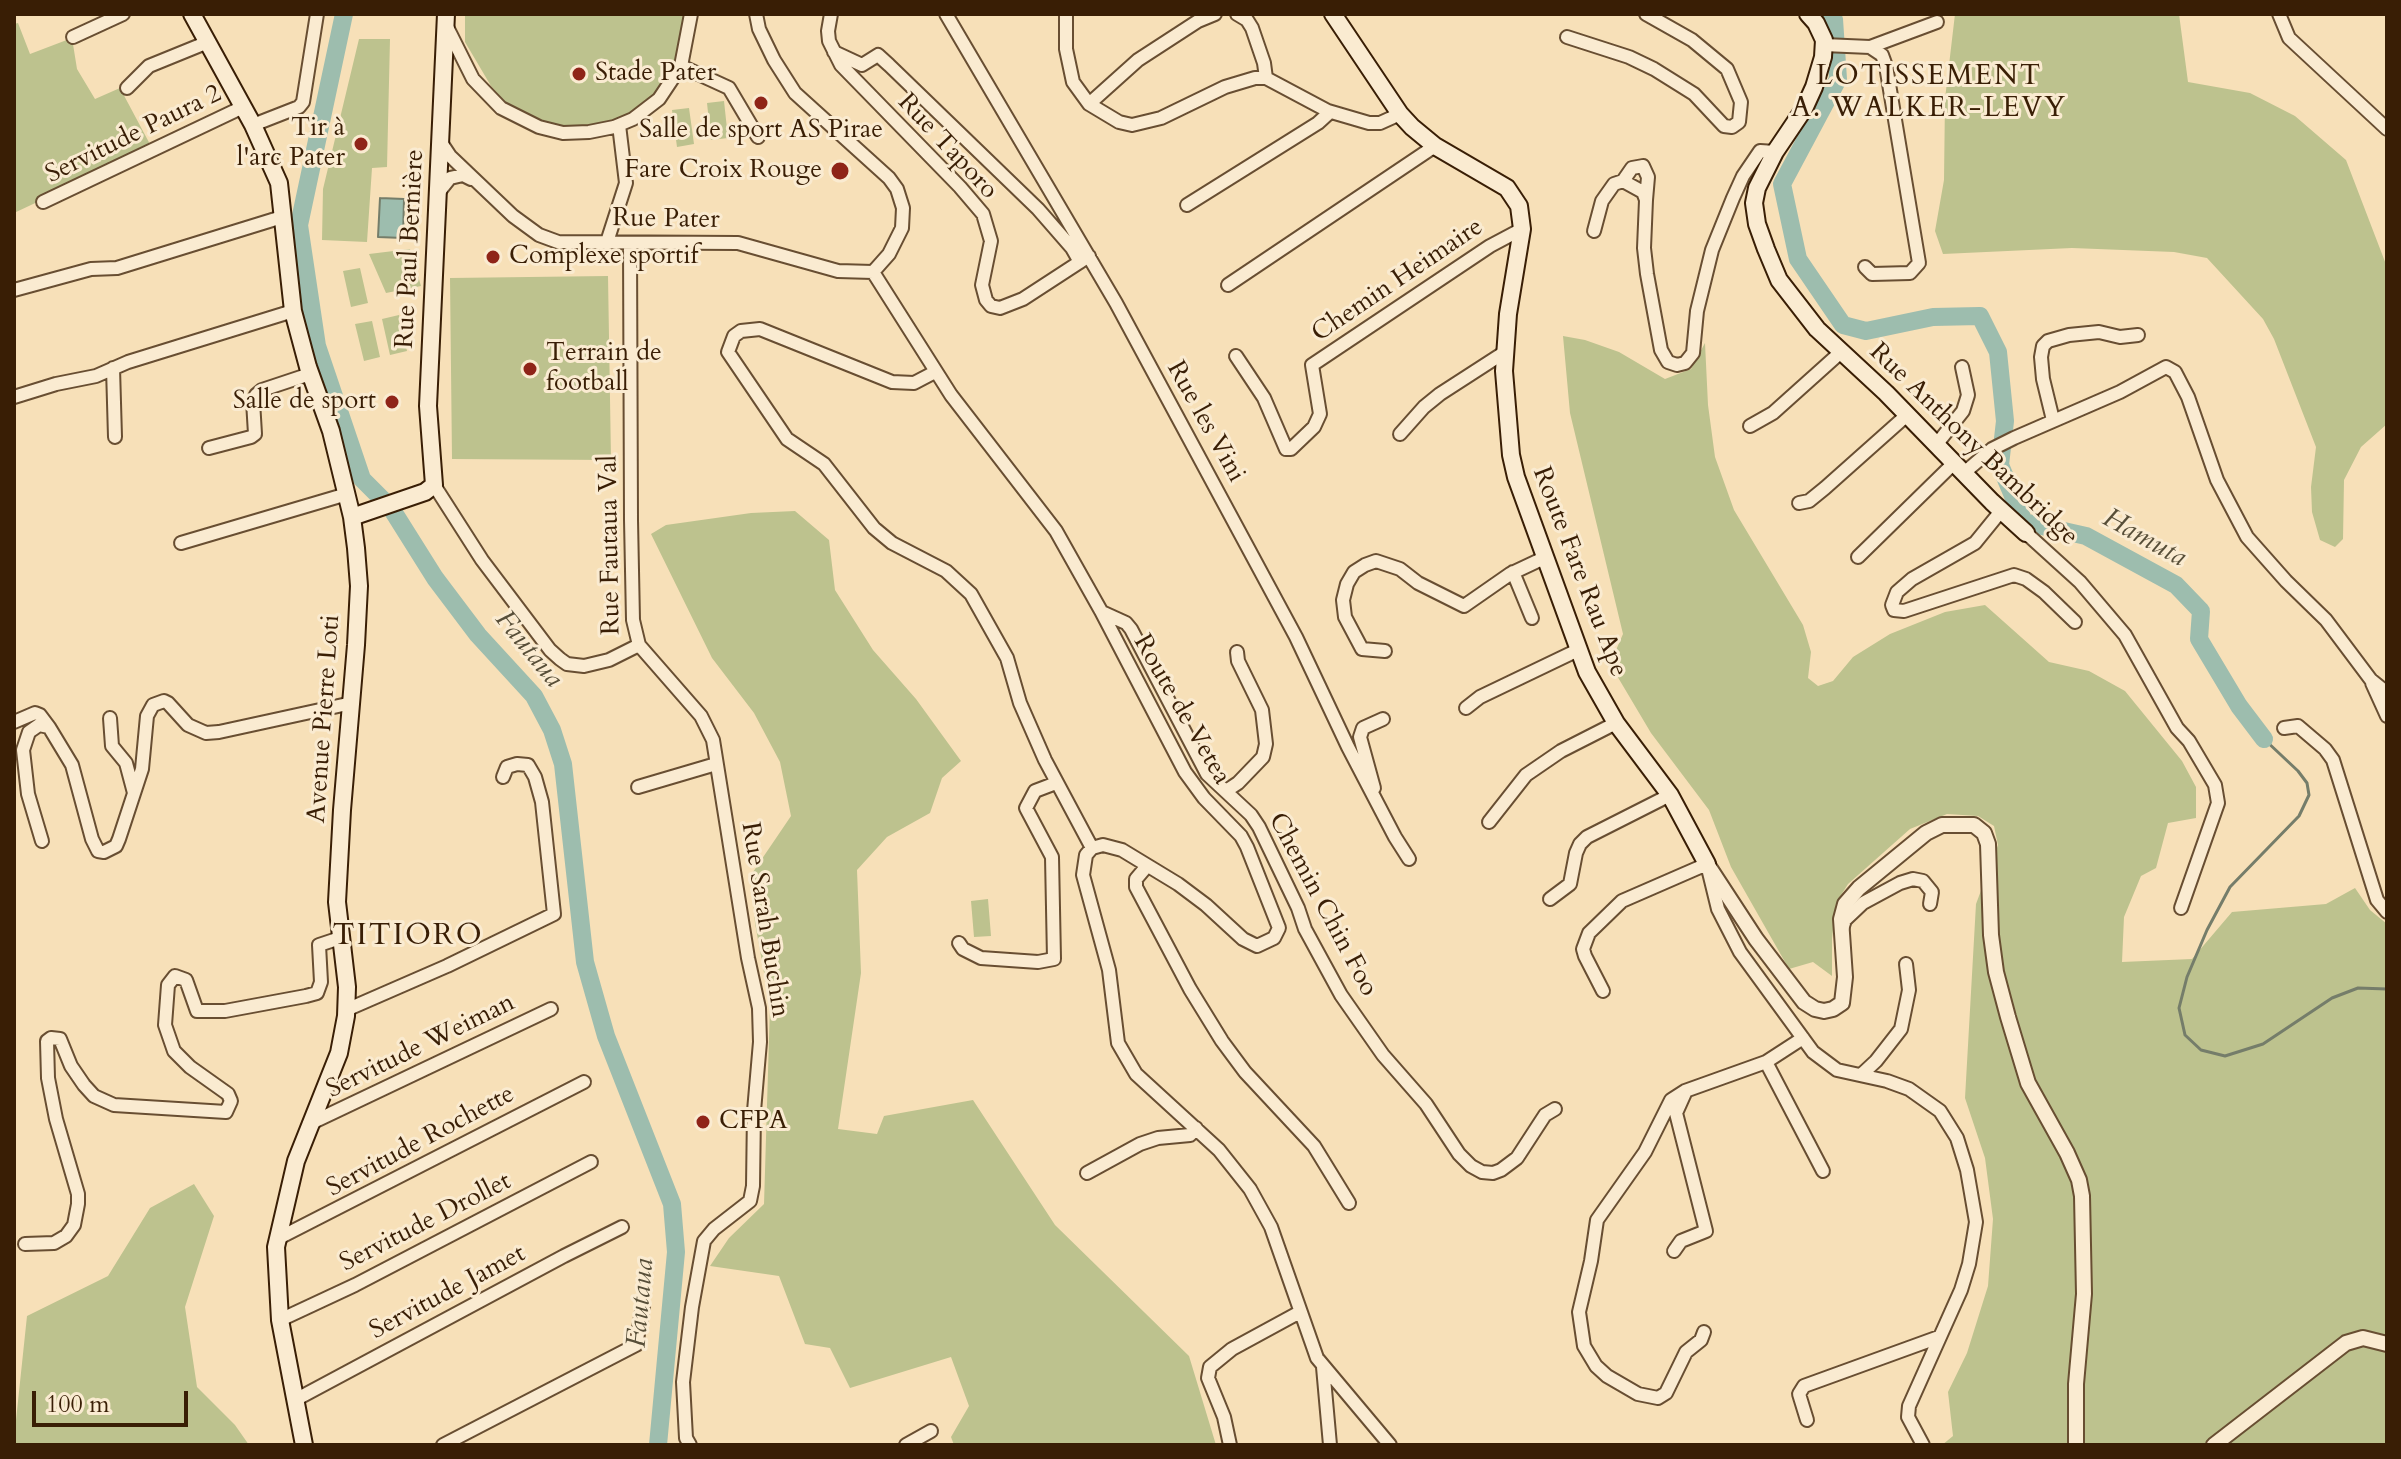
<!DOCTYPE html>
<meta charset="utf-8">
<style>
body{margin:0}
#map{position:relative;width:2401px;height:1459px;overflow:hidden;background:#f7e0b8;font-family:Cardo,serif}
canvas{display:block}
.frame{position:absolute;inset:0;border:16px solid #391e05;pointer-events:none}
.scale{position:absolute;left:32px;top:1391px;width:156px;height:36px;box-sizing:border-box;border:4px solid #391e05;border-top:0;padding-left:10px;font-size:24px;line-height:28px;white-space:nowrap;color:#391e05;-webkit-text-stroke:6px #faebd1;paint-order:stroke}
</style>
<div id="map">
<canvas width="2401" height="1459"></canvas>
<div class="frame"></div>
<div class="scale">100 m</div>
</div>
<script>
const context = document.querySelector('canvas').getContext('2d');
context.lineJoin = 'round';
function fill(path, color) {
  context.fillStyle = color;
  context.fill(path, 'evenodd');
}
function poly(rows) {
  const path = new Path2D();
  for (const r of rows) {
    path.moveTo(r[0], r[1]);
    for (let i = 2; i < r.length; i += 2) path.lineTo(r[i], r[i + 1]);
  }
  return path;
}
function stroke(path, color, width, dash) {
  context.strokeStyle = color;
  context.lineWidth = width;
  context.lineCap = dash ? 'butt' : 'round';
  context.setLineDash(dash || []);
  context.stroke(path);
}
function drawText(font, color, halo, rows, align = 'center') {
  context.font = font + ' Cardo,serif';
  context.lineWidth = 6;
  context.setLineDash([]);
  context.textBaseline = 'middle';
  context.strokeStyle = halo;
  context.fillStyle = color;
  for (const [text, x, y, turn = 0] of rows) {
    context.save();
    context.translate(x, y);
    context.rotate((+turn || 0) * Math.PI / 180);
    context.textAlign = isNaN(turn) ? turn : align;
    if (halo) context.strokeText(text, 0, 0);
    context.fillText(text, 0, 0);
    context.restore();
  }
}
fill(poly([
 [465,14,686,14,685,49,671,83,633,118,604,126,554,125,533,121,508,105,491,86,465,42],
 [1955,14,2179,14,2188,82,2250,93,2295,116,2346,160,2387,267,2387,424,2361,447,2344,480,2343,539,2335,547,2320,540,2312,512,2311,487,2316,447,2274,339,2263,319,2207,258,2174,252,2072,248,1943,254,1935,231,1944,180,1945,99],
 [18,23,30,54,72,38,77,69,95,99,120,88,152,148,14,213,14,24],
 [359,39,390,39,387,167,372,168,367,242,322,240,323,189],
 [724,101,728,138,711,140,707,103],
 [689,108,694,144,677,147,672,110],
 [410,249,421,286,386,293,369,254],
 [360,268,368,303,351,307,343,271],
 [608,276,611,460,452,459,450,278],
 [399,315,407,351,390,355,382,319],
 [372,321,380,357,364,361,355,324],
 [1563,336,1585,340,1619,352,1665,379,1691,369,1705,343,1708,405,1715,457,1734,510,1803,625,1811,652,1808,678,1818,686,1833,681,1853,657,1890,634,1945,612,1985,605,2049,662,2089,671,2125,691,2182,761,2196,787,2196,818,2168,823,2156,868,2141,876,2124,917,2122,962,2192,959,2232,912,2326,904,2355,888,2370,910,2387,924,2387,1445,1942,1445,1953,1436,1948,1392,1967,1353,1988,1286,1993,1219,1985,1158,1965,1098,1976,904,1998,845,1994,826,1978,816,1947,814,1910,829,1848,884,1836,903,1832,939,1832,976,1813,962,1789,969,1731,867,1709,810,1651,733,1610,664,1623,634,1570,413],
 [795,511,829,540,835,590,873,650,916,699,961,761,942,778,930,813,887,837,857,870,861,973,838,1129,877,1134,884,1116,973,1100,1055,1225,1189,1356,1216,1445,954,1445,951,1437,969,1406,951,1357,850,1388,830,1348,805,1344,779,1276,710,1266,729,1238,764,1204,770,1006,755,923,751,875,791,816,780,762,754,713,712,658,651,534,666,525,751,513],
 [988,899,991,936,974,937,971,901],
 [194,1184,214,1216,185,1307,197,1387,235,1425,249,1445,17,1445,14,1439,27,1316,108,1276,150,1208]
]), '#bdc28e');
const water = poly([
 [380,198,404,199,403,238,378,237,380,198]
]);
fill(water, '#9dbdae');
stroke(water, '#757d6a', 2);
stroke(poly([
 [2264,739,2298,771,2307,783,2309,795,2299,816,2230,887,2207,930,2187,977,2179,1008,2185,1035,2201,1050,2225,1056,2263,1044,2332,998,2358,988,2387,989]
]), '#757d6a', 3);
stroke(poly([
 [344,14,299,225,317,346,362,479,391,508,435,578,478,635,534,696,552,730,563,764,585,962,606,1036,672,1204,676,1252,658,1445],
 [1829,14,1834,19,1838,79,1782,184,1798,259,1843,325,1866,331,1933,317,1980,316,1998,352,2005,421,2000,465,2024,522,2086,536,2176,585,2201,611,2199,639,2239,706,2264,739]
]), '#9dbdae', 18);
const minor = poly([
 [756,14,759,29,774,60,795,93,889,178,897,189,903,208,902,228,889,254,873,272],
 [831,14,828,31,829,41,841,65,960,187,983,214,991,241,982,285,986,300,991,306,1000,308,1023,299,1089,256],
 [946,14,1116,303,1296,637,1348,747,1395,837,1409,859],
 [1066,14,1066,49,1073,82,1089,104,1119,122,1132,125,1161,118,1225,87,1255,78,1266,78,1328,111,1369,123,1380,123,1400,114],
 [1237,14,1247,20,1252,28,1264,63,1266,78],
 [2279,14,2289,38,2387,129],
 [447,27,473,79,501,108,539,127,563,133,589,132,614,127,633,119,659,99,681,66,691,14],
 [73,37,123,14],
 [1567,37,1629,57,1654,69,1694,94,1724,126,1732,127,1739,122,1741,102,1727,69,1692,40,1646,14],
 [1824,45,1870,47,1882,55,1886,66,1919,263,1910,273,1872,274,1865,267],
 [1870,47,1937,22],
 [834,52,862,65,878,55,889,65,1038,209,1072,248,1080,262],
 [681,66,729,88,758,137],
 [127,88,149,66,208,42],
 [1089,104,1138,60,1198,21,1215,14],
 [253,125,299,107,303,102,317,14],
 [440,141,450,156,513,216,539,235,558,242,738,243,838,271,873,272],
 [1623,181,1632,168,1643,166,1648,177,1646,200],
 [438,193,450,178,463,175,471,179],
 [43,202,243,107],
 [1187,205,1318,123,1330,112],
 [1594,231,1602,201,1614,184,1623,181,1643,192,1646,200,1644,248,1647,274,1661,350,1668,362,1677,365,1685,363,1693,353,1697,311,1712,250,1733,198,1743,176,1760,151,1775,152],
 [607,242,626,183,619,125],
 [873,272,951,395,1056,531,1101,611,1185,772,1204,798,1241,836,1247,847,1279,928,1274,938,1257,946,1243,939,1206,905,1178,884,1122,850,1103,845,1092,848,1086,855,1083,875,1109,970,1118,1043,1136,1074,1219,1150,1250,1189,1271,1227,1317,1358,1390,1445],
 [1228,285,1435,146],
 [14,290,91,269,117,268,282,217],
 [1236,356,1264,398,1286,449,1291,449,1314,427,1320,414,1312,365,1490,246,1522,229],
 [113,368,115,437],
 [935,372,914,383,892,382,760,329,741,331,734,336,728,352,787,439,824,464,874,528,892,543,946,571,971,594,1007,658,1020,703,1045,760,1092,848],
 [14,397,56,384,96,376,128,362,293,311],
 [2053,420,2043,379,2041,357,2043,346,2048,341,2069,335,2099,332,2120,337,2138,335],
 [1750,426,1773,413,1841,352],
 [1400,434,1424,407,1440,394,1505,352],
 [1936,445,1963,411,1968,395,1962,367],
 [209,448,251,437,255,434,253,401,256,395,262,390,310,374],
 [1965,472,1992,449,2014,438,2120,392,2166,367,2175,372,2188,397,2217,480,2247,537,2286,581,2326,620,2371,680,2387,693],
 [434,485,482,560,550,650,560,659,567,664,584,666,609,660,639,645,633,620,631,520,630,243],
 [1799,503,1809,501,1825,488,1907,415],
 [2001,511,1975,543,1912,579,1897,592,1892,605,1894,610,1904,611,2014,575,2026,579,2044,592,2075,622],
 [2026,533,2080,582,2125,635,2177,728,2189,741,2215,785,2218,803,2181,908],
 [181,543,347,494],
 [1858,557,1953,464],
 [1513,572,1532,618],
 [1104,613,1126,623,1131,629,1207,774,1251,815,1259,827,1298,908,1305,929,1341,995,1383,1055,1426,1104,1459,1154,1471,1166,1482,1172,1493,1173,1501,1170,1517,1158,1545,1115,1555,1109],
 [639,645,701,716,713,740,748,958,759,1008,760,1042,754,1111,753,1186,750,1201,714,1229,704,1241,692,1307,683,1382,686,1438,690,1445],
 [1385,651,1362,649,1345,617,1343,600,1347,584,1354,572,1365,565,1376,561,1400,569,1418,583,1464,606,1510,574,1544,558],
 [2372,683,2387,716],
 [1466,708,1480,697,1578,650],
 [110,718,112,746,126,763,134,793],
 [14,722,35,713,40,715,49,727],
 [2284,728,2298,726,2325,749,2333,760,2377,900,2387,912],
 [638,787,716,764],
 [1374,788,1360,737,1363,728,1383,719],
 [1226,791,1238,783,1263,757,1266,744,1262,710,1238,661,1237,652],
 [1489,822,1526,775,1561,751,1616,723],
 [42,841,28,794,23,750,29,732,39,725,49,727,72,765,92,839,98,851,104,852,116,846,119,839,142,769,147,716,153,705,164,701,168,703,188,725,206,733,219,732,352,703],
 [1147,866,1136,879,1136,887,1190,989,1222,1041,1245,1072,1314,1146,1349,1203],
 [1550,899,1570,884,1576,853,1580,844,1587,837,1670,795],
 [1842,929,1845,920,1863,903,1900,883,1913,879,1923,881,1932,892,1930,904],
 [959,943,963,949,981,958,1038,962,1054,959,1052,857,1026,808,1035,791,1056,783],
 [1603,991,1585,956,1583,949,1589,933,1622,901,1707,864,1718,909,1740,952,1813,1052,1837,1070,1887,1081,1909,1089,1940,1111,1957,1138,1967,1170,1976,1222,1969,1264,1961,1290,1909,1406,1908,1417,1923,1445],
 [346,1010,447,966,554,914,542,802,535,777,528,765,517,764,507,767,503,777],
 [1766,1062,1823,1171],
 [1861,1075,1876,1061,1901,1029,1909,990,1906,964],
 [309,1124,551,1009],
 [1087,1173,1140,1144,1158,1138,1190,1135,1196,1128],
 [277,1239,584,1082],
 [25,1244,54,1243,66,1236,74,1225,78,1204,78,1194,56,1119,48,1078,47,1041,51,1038,60,1039,71,1066,84,1085,94,1096,114,1105,226,1112,231,1101,228,1094,190,1067,174,1051,165,1025,168,985,175,976,186,980,197,1011,225,1011,306,996,317,993,321,982,319,945,340,938],
 [1674,1251,1681,1241,1706,1231,1676,1113,1685,1093],
 [280,1320,355,1285,591,1162],
 [1704,1332,1701,1340,1686,1352,1666,1393,1658,1398,1638,1394,1607,1376,1596,1366,1584,1346,1579,1312,1591,1261,1597,1220,1645,1152,1671,1100,1685,1091,1766,1062,1803,1038],
 [1323,1367,1330,1445],
 [295,1400,564,1256,622,1227],
 [1807,1420,1799,1394,1804,1386,1939,1337],
 [443,1445,636,1345,643,1306],
 [906,1445,931,1431],
 [1230,1445,1224,1417,1208,1378,1210,1367,1232,1349,1300,1312]
]);
const tertiary = poly([
 [1707,864,1756,939,1804,1002,1815,1009,1824,1011,1833,1009,1842,1003,1845,977,1841,919,1845,904,1859,888,1926,833,1942,825,1974,825,1984,833,1988,844,1991,935,1996,972,2008,1017,2028,1083,2067,1153,2079,1180,2082,1196,2084,1294,2076,1384,2076,1445],
 [2214,1445,2346,1343,2363,1338,2387,1344]
]);
const secondary = poly([
 [192,14,253,125,279,183,293,311,308,367,331,431,352,517,356,548,359,586,356,645,342,810,337,902,347,987,346,1016,339,1053,296,1161,276,1247,280,1320,304,1445],
 [1333,14,1400,114,1412,127,1435,146,1507,188,1519,206,1522,229,1508,314,1504,371,1511,455,1516,477,1587,672,1616,723,1670,795,1707,864],
 [1808,14,1816,23,1824,40,1823,57,1814,87,1804,109,1775,152,1757,188,1754,203,1757,224,1766,249,1779,280,1817,329,1886,393,1992,502,2026,533],
 [352,517,425,492,434,485,428,406,446,14]
]);
stroke(minor, '#684e32', 16);
stroke(tertiary, '#684e32', 18);
stroke(secondary, '#391e05', 20);
stroke(minor, '#faebd1', 12);
stroke(tertiary, '#faebd1', 14);
stroke(secondary, '#faebd1', 16);
for (const [x, y, r, color] of [
 [579,74,8,"#8f2418"],
 [761,103,8,"#8f2418"],
 [361,144,8,"#8f2418"],
 [840,171,10,"#8f2418"],
 [493,257,8,"#8f2418"],
 [530,369,8,"#8f2418"],
 [392,402,8,"#8f2418"],
 [703,1122,8,"#8f2418"]
]) {
  const dot = new Path2D();
  dot.arc(x, y, r, 0, 2 * Math.PI);
  context.fillStyle = color;
  context.fill(dot);
  stroke(dot, '#faebd1', 3);
}
drawText('26px', '#391e05', '#faebd1', [
 ["Stade Pater",595,74],
 ["Tir à",345,129,"right"],
 ["l'arc Pater",345,159,"right"],
 ["Salle de sport AS Pirae",761,131,"center"],
 ["Fare Croix Rouge",822,171,"right"],
 ["Complexe sportif",509,257],
 ["Terrain de",546,354],
 ["football",546,384],
 ["Salle de sport",376,402,"right"],
 ["CFPA",719,1122]
], 'left');
drawText('26px', '#391e05', '#faebd1', [
 ["Servitude Paura 2",134,135,-26],
 ["Rue Taporo",947,147,47],
 ["Rue Pater",666,220,1],
 ["Rue Paul Bernière",411,249,-87],
 ["Chemin Heimaire",1398,281,-34],
 ["Rue les Vini",1205,422,61],
 ["Rue Anthony Bambridge",1973,445,44],
 ["Rue Fautaua Val",611,545,-91],
 ["Route Fare Rau Ape",1579,572,69],
 ["Route de Vetea",1181,710,60],
 ["Avenue Pierre Loti",325,719,-86],
 ["Chemin Chin Foo",1322,905,62],
 ["Rue Sarah Buchin",764,920,81],
 ["Servitude Weiman",421,1047,-26],
 ["Servitude Rochette",421,1142,-28],
 ["Servitude Drollet",426,1223,-27],
 ["Servitude Jamet",448,1293,-28]
]);
context.letterSpacing = '2px';
drawText('28px', '#391e05', '#faebd1', [
 ["LOTISSEMENT",1929,78],
 ["A. WALKER-LEVY",1929,110]
]);
context.letterSpacing = '0px';
drawText('italic 28px', '#574e38', '#faebd1', [
 ["Hamuta",2144,539,29],
 ["Fautaua",528,650,51],
 ["Fautaua",642,1303,-85]
]);
context.letterSpacing = '2px';
drawText('30px', '#391e05', '#faebd1', [
 ["TITIORO",408,937]
]);
context.letterSpacing = '0px';
</script>
